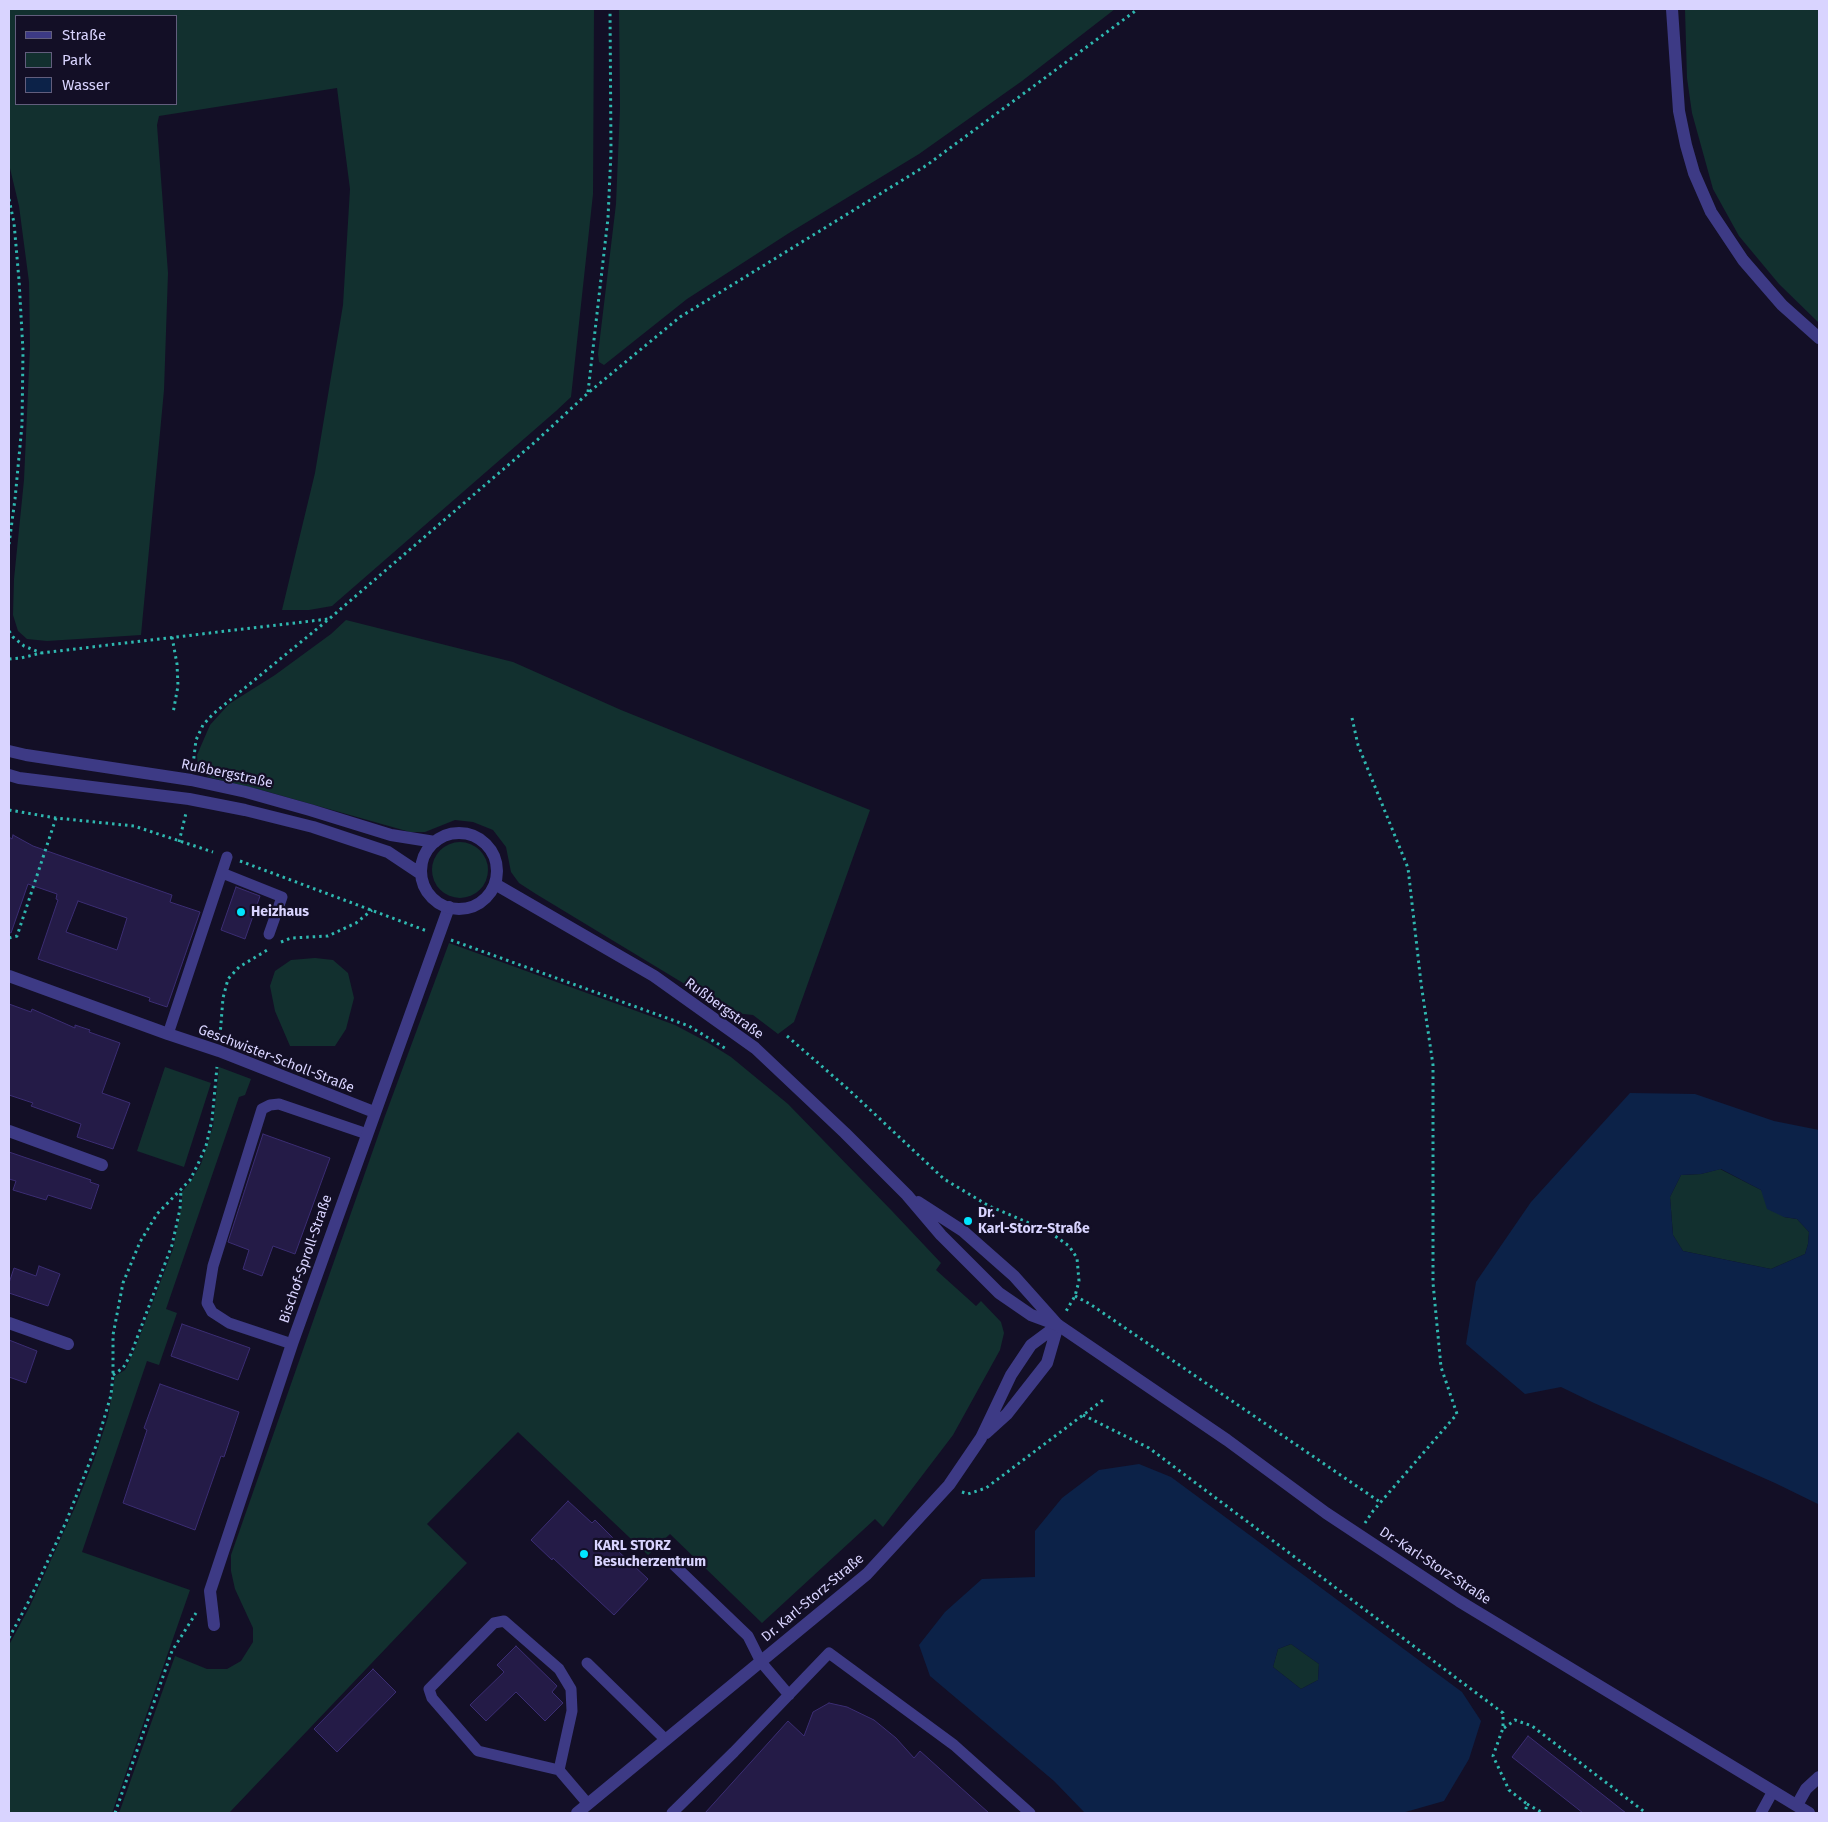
<!DOCTYPE html>
<meta charset="utf-8">
<style>
body{margin:0}
#map{position:relative;width:1828px;height:1822px;overflow:hidden;background:#130f26;font-family:"Fira Sans",sans-serif}
canvas{display:block}
.frame{position:absolute;inset:0;border:10px solid #d9d4ff;pointer-events:none}
.legend{position:absolute;left:15px;top:15px;width:162px;height:90px;box-sizing:border-box;background:#130f26;border:1px solid #625e7d;margin:0;padding:6px 9px;list-style:none;font-size:15px;color:#d9d4ff}
.legend li{display:flex;align-items:center;gap:10px;height:25px}
.legend b{width:25px;border:1px solid #625e7d}
</style>
<div id="map">
<canvas width="1828" height="1822"></canvas>
<div class="frame"></div>
<ul class="legend">
<li><b style="height:6px;background:#3d3a85"></b>Straße</li>
<li><b style="height:14px;background:#12302f"></b>Park</li>
<li><b style="height:14px;background:#0c2248"></b>Wasser</li>
</ul>
</div>
<script>
const context = document.querySelector('canvas').getContext('2d');
context.lineJoin = 'round';
function fill(path, color) {
  context.fillStyle = color;
  context.fill(path, 'evenodd');
}
function poly(rows) {
  const path = new Path2D();
  for (const r of rows) {
    if (r.length === 3) {
      path.moveTo(r[0] + r[2], r[1]);
      path.arc(r[0], r[1], r[2], 0, 2 * Math.PI);
      continue;
    }
    path.moveTo(r[0], r[1]);
    for (let i = 2; i < r.length; i += 2) path.lineTo(r[i], r[i + 1]);
  }
  return path;
}
function stroke(path, color, width, dash) {
  context.strokeStyle = color;
  context.lineWidth = width;
  context.lineCap = dash ? 'butt' : 'round';
  context.setLineDash(dash || []);
  context.stroke(path);
}
function drawText(font, color, halo, rows, align = 'center') {
  context.font = font + ' "Fira Sans",sans-serif';
  context.lineWidth = 4.5;
  context.setLineDash([]);
  context.textBaseline = 'middle';
  context.strokeStyle = halo;
  context.fillStyle = color;
  for (const [text, x, y, turn = 0] of rows) {
    context.save();
    context.translate(x, y);
    context.rotate((+turn || 0) * Math.PI / 180);
    context.textAlign = isNaN(turn) ? turn : align;
    if (halo) context.strokeText(text, 0, 0);
    context.fillText(text, 0, 0);
    context.restore();
  }
}
fill(poly([
 [9,9,594,9,593,194,571,397,556,411,332,606,309,610,282,610,315,473,343,305,350,189,337,88,159,116,157,125,168,273,164,390,141,635,47,641,27,639,18,631,13,615,14,579,24,480,30,346,29,282,19,206,9,164],
 [176,16,176,104,16,104,16,16],
 [619,9,1115,9,1022,81,919,154,789,233,687,299,604,365,599,362,598,354,616,204,620,108],
 [1685,9,1819,9,1819,323,1779,284,1739,236,1713,189,1692,113,1687,78],
 [346,620,513,662,621,710,870,810,794,1022,778,1034,753,1015,726,1012,683,983,536,894,519,883,511,872,506,847,493,830,473,822,455,820,425,832,410,832,265,791,208,777,198,767,197,755,210,725,229,704,275,675,331,634],
 [460,870,28],
 [449,943,675,1025,707,1042,731,1057,788,1104,892,1211,941,1263,936,1270,976,1306,981,1301,1001,1322,1004,1333,1000,1350,953,1435,883,1527,875,1519,762,1623,670,1534,648,1555,518,1432,427,1524,467,1563,229,1813,119,1813,175,1656,207,1669,227,1669,241,1661,253,1642,253,1628,235,1589,231,1571,231,1555,385,1116],
 [315,958,333,960,348,973,354,998,346,1029,335,1046,290,1046,275,1011,270,986,275,971,291,960],
 [165,1067,211,1083,184,1167,137,1151],
 [219,1067,251,1079,245,1095,239,1097,166,1309,177,1313,159,1365,147,1361,82,1552,190,1590,112,1813,9,1813,9,1645,30,1606,76,1505,94,1460,108,1417,115,1376,125,1370,134,1351,173,1249,182,1203,182,1192,191,1181,201,1164,213,1126],
 [1720,1169,1761,1190,1784,1217,1797,1219,1809,1232,1808,1244,1805,1254,1771,1269,1683,1251,1673,1235,1670,1197,1681,1175,1701,1174],
 [1291,1644,1319,1664,1318,1680,1301,1689,1273,1667,1278,1649]
]), '#12302f');
fill(poly([
 [1630,1093,1695,1094,1774,1121,1819,1130,1819,1503,1818,1504,1775,1483,1594,1403,1561,1387,1525,1394,1466,1344,1476,1282,1531,1202],
 [1721,1169,1761,1190,1767,1209,1784,1217,1797,1219,1809,1232,1808,1244,1805,1254,1771,1269,1683,1251,1673,1235,1670,1197,1681,1175,1701,1174],
 [1139,1464,1171,1477,1462,1692,1481,1721,1469,1759,1444,1801,1402,1813,1085,1813,1054,1781,930,1676,919,1645,945,1612,982,1579,1035,1577,1035,1531,1062,1498,1099,1470],
 [1291,1644,1319,1664,1318,1680,1301,1689,1273,1667,1278,1649]
]), '#0c2248');
const building = poly([
 [13,835,33,846,172,895,170,902,200,912,167,1007,149,1001,150,998,38,959,58,900,56,899,57,894,28,884,11,933,9,932,9,837,12,839,13,835],
 [78,901,127,918,117,950,66,932,78,901],
 [236,887,260,896,245,939,221,930,236,887],
 [9,1004,31,1012,32,1009,75,1028,75,1025,90,1030,89,1032,120,1043,102,1093,130,1103,113,1149,77,1137,81,1124,31,1106,33,1103,9,1095,9,1004],
 [263,1134,330,1158,295,1254,273,1246,262,1276,243,1269,249,1250,228,1242,263,1134],
 [9,1152,91,1180,90,1182,99,1185,91,1209,48,1195,46,1200,13,1190,16,1181,9,1179,9,1152],
 [39,1266,60,1274,48,1306,9,1293,9,1283,14,1268,36,1276,39,1266],
 [182,1324,250,1348,238,1380,171,1356,182,1324],
 [9,1340,37,1351,26,1383,9,1377,9,1340],
 [160,1384,239,1412,224,1457,221,1456,195,1530,123,1503,147,1430,144,1428,160,1384],
 [568,1501,592,1523,595,1520,622,1547,618,1551,648,1579,614,1615,553,1558,552,1560,531,1540,568,1501],
 [516,1646,557,1686,552,1692,563,1703,545,1721,516,1692,486,1721,470,1705,504,1672,497,1665,516,1646],
 [373,1669,396,1692,337,1752,314,1729,373,1669],
 [829,1703,847,1707,874,1720,896,1738,914,1758,920,1751,989,1813,705,1813,788,1721,804,1736,813,1712,829,1703],
 [1528,1736,1626,1813,1583,1813,1512,1757,1528,1736]
]);
fill(building, '#241b47');
stroke(building, '#3b2d73', 1);
stroke(poly([
 [9,199,14,223,19,280,23,351,22,425,15,499,9,544],
 [588,392,608,218,611,152,610,9],
 [9,631,13,637,24,646,41,653],
 [172,637,177,664,178,686,173,713],
 [9,659,21,658,41,653,328,619],
 [1352,718,1358,745,1408,868,1421,983,1433,1065,1433,1283,1441,1367,1457,1414,1373,1511,1365,1523],
 [193,765,196,740,203,725,213,714,329,619,535,442,588,393,680,317,927,165,1138,9],
 [9,810,56,818,134,826,213,852],
 [179,842,186,813],
 [240,861,427,931],
 [9,938,17,936,56,818],
 [451,940,689,1026,728,1050],
 [281,942,291,938,328,936,356,923,372,910],
 [220,1036,223,998,228,979,239,967,269,949],
 [787,1036,848,1089,944,1179,989,1206,1048,1231,1069,1246,1077,1258,1079,1281,1075,1296,1065,1313],
 [1075,1296,1090,1304,1380,1502],
 [113,1375,123,1368,131,1354,172,1245,180,1209,181,1190],
 [1083,1415,1149,1448,1503,1713,1503,1728,1493,1756,1509,1790,1527,1804,1525,1813],
 [962,1492,968,1494,986,1488,1103,1400],
 [9,1638,30,1599,66,1522,96,1446,111,1395,113,1375,113,1335,123,1283,140,1242,157,1214,190,1180,198,1164,206,1146,212,1120,217,1067],
 [1504,1728,1515,1720,1532,1726,1646,1813],
 [1527,1804,1543,1813],
 [115,1813,172,1651,196,1613]
]), '#2fb8b0', 3, [2.5, 4]);
stroke(poly([
 [222,873,282,897,269,934],
 [168,1034,227,857],
 [292,1344,229,1323,212,1312,207,1303,213,1266,262,1109,270,1105,279,1104,367,1134],
 [674,1565,748,1636,761,1662,789,1695],
 [587,1663,666,1740],
 [559,1770,478,1751,432,1698,429,1689,494,1623,504,1621,559,1669,571,1689,572,1711,559,1770,588,1804],
 [672,1813,734,1752,829,1653,954,1745,1030,1813],
 [1761,1813,1773,1791]
]), '#3d3a85', 11);
stroke(poly([
 [1672,9,1679,111,1686,145,1694,173,1711,212,1743,260,1782,305,1819,338],
 [9,976,168,1034,219,1051,374,1112],
 [9,1131,102,1165],
 [9,1323,68,1344],
 [986,1433,1007,1414,1047,1363,1058,1325],
 [214,1625,210,1591,292,1344,449,907],
 [1797,1805,1806,1789,1819,1777],
 [577,1813,867,1574,949,1485,981,1438,1011,1375,1031,1345,1058,1325]
]), '#3d3a85', 12);
stroke(poly([
 [9,751,26,755,191,780,246,792,310,810,391,835,435,842],
 [9,775,19,778,189,799,245,810,313,827,388,852,421,874],
 [459,871,38],
 [495,884,654,976,755,1048,845,1133,907,1195,941,1235,999,1293,1031,1315,1058,1325,1227,1440,1326,1513,1459,1601,1809,1813],
 [918,1202,963,1231,1014,1276,1056,1323]
]), '#3d3a85', 12);
for (const [x, y, r, color] of [
 [241,912,5,"#00e5ff"],
 [968,1221,5,"#00e5ff"],
 [584,1554,5,"#00e5ff"]
]) {
  const dot = new Path2D();
  dot.arc(x, y, r, 0, 2 * Math.PI);
  context.fillStyle = color;
  context.fill(dot);
  stroke(dot, '#130f26', 2);
}
drawText('14px', '#d9d4ff', '#130f26', [
 ["Rußbergstraße",227,774,12],
 ["Rußbergstraße",724,1009,36],
 ["Geschwister-Scholl-Straße",276,1059,21],
 ["Bischof-Sproll-Straße",306,1259,-71],
 ["Dr.-Karl-Storz-Straße",1435,1566,33],
 ["Dr. Karl-Storz-Straße",813,1598,-40]
]);
drawText('bold 14px', '#d9d4ff', '#130f26', [
 ["Heizhaus",251,912],
 ["Dr.",978,1213],
 ["Karl-Storz-Straße",978,1229],
 ["KARL STORZ",594,1546],
 ["Besucherzentrum",594,1562]
], 'left');
</script>
